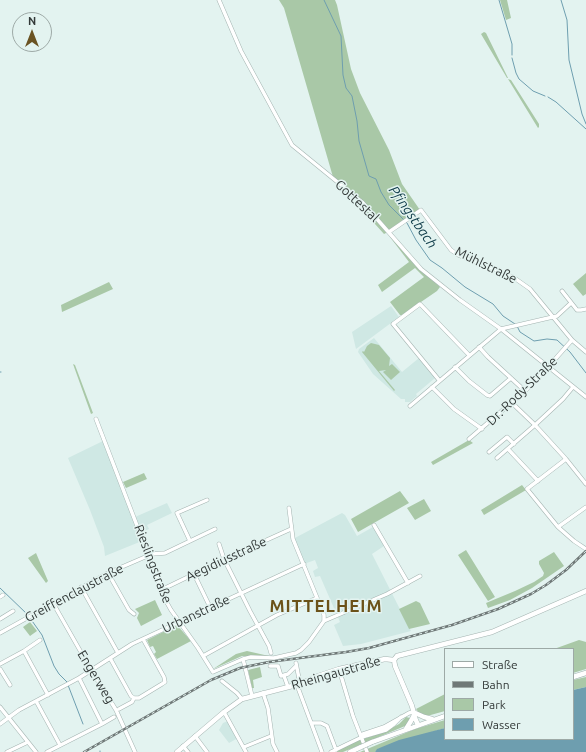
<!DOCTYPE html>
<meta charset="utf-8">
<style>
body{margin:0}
#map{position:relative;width:586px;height:752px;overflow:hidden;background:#e3f3f0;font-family:Ubuntu,sans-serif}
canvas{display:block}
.legend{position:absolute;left:444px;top:648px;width:130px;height:92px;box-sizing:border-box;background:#e3f3f0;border:1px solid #9da9a6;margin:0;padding:5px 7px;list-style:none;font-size:12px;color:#333938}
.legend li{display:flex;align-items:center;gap:8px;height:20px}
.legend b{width:20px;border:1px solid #9da9a6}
.north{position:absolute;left:12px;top:12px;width:40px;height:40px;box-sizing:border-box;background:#e3f3f0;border:1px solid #9da9a6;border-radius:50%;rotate:0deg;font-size:11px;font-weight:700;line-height:16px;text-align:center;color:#333938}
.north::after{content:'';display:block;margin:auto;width:14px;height:18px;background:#6a5323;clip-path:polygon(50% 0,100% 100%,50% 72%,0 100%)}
</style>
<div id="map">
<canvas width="586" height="752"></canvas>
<ul class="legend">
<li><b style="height:5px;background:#fff"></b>Straße</li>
<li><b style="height:5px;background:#6f7877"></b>Bahn</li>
<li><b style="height:11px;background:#a9c8a7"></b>Park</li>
<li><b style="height:11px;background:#6e9eaf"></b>Wasser</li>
</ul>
<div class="north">N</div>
</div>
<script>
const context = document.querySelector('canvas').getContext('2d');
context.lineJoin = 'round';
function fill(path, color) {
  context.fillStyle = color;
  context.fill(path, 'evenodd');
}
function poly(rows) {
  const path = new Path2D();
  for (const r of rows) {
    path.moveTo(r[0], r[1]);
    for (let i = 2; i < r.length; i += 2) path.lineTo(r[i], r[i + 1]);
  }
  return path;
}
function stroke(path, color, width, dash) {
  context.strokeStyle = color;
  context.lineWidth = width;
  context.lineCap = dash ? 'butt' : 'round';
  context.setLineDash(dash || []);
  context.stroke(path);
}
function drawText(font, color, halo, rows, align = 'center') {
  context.font = font + ' Ubuntu,sans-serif';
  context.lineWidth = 3;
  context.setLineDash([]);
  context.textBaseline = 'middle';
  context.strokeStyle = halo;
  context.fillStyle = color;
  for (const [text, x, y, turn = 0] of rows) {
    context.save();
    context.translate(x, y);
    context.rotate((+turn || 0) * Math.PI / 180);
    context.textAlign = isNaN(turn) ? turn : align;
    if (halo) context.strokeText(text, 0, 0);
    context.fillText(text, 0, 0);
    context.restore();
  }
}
fill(poly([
 [391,306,399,317,356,349,352,332],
 [374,338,402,372,419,358,435,378,416,394,417,396,410,402,405,402,405,399,401,399,373,374,358,352,359,349],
 [103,441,135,517,167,503,172,513,147,525,149,529,142,532,142,541,105,556,104,547,90,510,68,458],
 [342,513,345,515,357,536,373,527,384,546,372,554,411,631,361,644,343,646,334,625,340,622,320,576,315,577,313,571,318,568,315,560,304,564,293,539],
 [228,721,238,738,229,743,219,730,223,723]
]), '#cfe8e4');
fill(poly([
 [279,0,335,0,337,5,351,69,360,93,389,150,402,184,420,210,389,230,363,201,333,177,284,8],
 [500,0,507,0,511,18,506,20],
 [484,32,486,33,508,78,507,78,481,34],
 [508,79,511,80,539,124,539,127,538,128],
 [359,202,386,231,386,233,384,234,357,204],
 [390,235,409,258,440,287,437,291,402,315,400,315,390,302,424,277,415,268,382,292,378,285,409,262,390,237],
 [586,273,586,294,583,296,573,284],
 [109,282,113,289,62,312,61,305],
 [371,343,379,345,390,358,389,366,392,364,400,372,391,380,383,372,386,370,379,371,395,390,394,391,362,352,363,351,364,352,367,346],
 [73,364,75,365,93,413,91,414],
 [469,440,473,443,433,465,431,462],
 [144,473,147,479,126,488,123,482],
 [522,485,526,490,484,515,481,510],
 [400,491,409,503,358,532,351,519],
 [424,499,431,511,415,520,407,508],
 [466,550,495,597,488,601,458,555],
 [554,552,564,566,532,588,510,600,488,608,486,603,515,591,534,582,543,576,544,573,539,564,539,561],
 [36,553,48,581,46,583,28,558],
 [155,600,162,615,141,626,137,618,139,613,135,609],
 [416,601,420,603,430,624,409,629,399,609],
 [30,622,37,631,30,636,23,627],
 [177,625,191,641,157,659,154,654,156,652,153,646,150,647,147,640],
 [579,640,586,642,586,669,573,673,573,649,554,649],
 [247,651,269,656,242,656,213,669,236,654],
 [260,667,262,677,253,680,254,688,252,688,248,670],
 [586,677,586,687,573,690,573,680],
 [445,694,445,711,427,716,419,713,416,709],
 [406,717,410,718,408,724,405,726,343,752,334,752,353,742,382,733,399,724],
 [445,720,445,728,378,749,375,752,360,752,415,729]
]), '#a9c8a7');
fill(poly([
 [586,687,586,752,375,752,377,749,399,740,445,728,445,739,573,739,573,690]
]), '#6e9eaf');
stroke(poly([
 [324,0,341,36,343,75,346,88,352,96,357,121,359,141,369,176,376,179,381,192,389,205,407,223,416,240,430,260,442,268,465,287,493,304,503,316,515,324],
 [499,0,512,44,512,55],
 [561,0,567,20,569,60,582,114,586,124],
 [512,58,516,73,519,79,533,91,545,96],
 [548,97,556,102,586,129],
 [517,326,520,332,534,341,547,339,557,340,570,352,586,373],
 [0,372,1,372],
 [0,588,28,615],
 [30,618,42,635,54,666,59,674,67,682],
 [68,685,83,724],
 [100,752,100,751]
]), '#6e9eaf', 1);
const minor = poly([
 [219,0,241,51,292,145,362,202,421,269,460,300,501,329,586,397],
 [389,232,421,210,451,250,458,255,513,277,530,289,572,340,586,352],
 [562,291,577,310,581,310,586,309],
 [479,347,488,357,525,391],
 [455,367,469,381,487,395,490,396,511,378],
 [439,380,393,324,420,304,469,355],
 [432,387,454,409,482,429],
 [512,403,535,425,566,459,586,484],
 [410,406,501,329,557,316,571,303],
 [96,419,166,601,171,610,198,648,213,672,243,659,251,657,274,658,296,653,301,650,309,642,324,621,387,594,420,576],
 [469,439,525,391,549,366,572,340],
 [508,449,538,481],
 [489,452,507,437,514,444],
 [497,458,535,425,563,399,573,387],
 [566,459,527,489,558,527,574,541,586,549],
 [289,508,293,539,324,615,324,621],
 [374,525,408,583],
 [558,527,586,507],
 [190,541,177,513,207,500],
 [219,544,224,559,250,611,269,646,271,653],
 [108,573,129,610,134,614],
 [194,574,210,607],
 [81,587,118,653],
 [161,590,229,557,291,529],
 [0,597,3,595],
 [53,603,90,668,116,710,135,752],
 [0,619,13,611],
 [0,633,108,573,152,554,165,553,215,529],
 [24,651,48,695],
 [203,656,277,615,317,598],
 [110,658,131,696,134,698,139,698,162,684,165,682,164,677,143,639],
 [243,659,252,696],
 [296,663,300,684],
 [0,664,24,651,40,640],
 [270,666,278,666,281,676,288,674,296,666],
 [0,669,10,685],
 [339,669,353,716,367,752],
 [284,676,288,687],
 [222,681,237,693,242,699],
 [297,685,322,752],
 [263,693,268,708,273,744,277,752],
 [36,701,60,745],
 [0,707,36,752],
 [119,709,132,702,134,698],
 [224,712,246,752],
 [311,723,321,723,327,726,336,750],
 [0,724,19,710,79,678,132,644,304,564],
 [102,724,114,717],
 [363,734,384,727,409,713,413,712],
 [195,736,207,752],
 [183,746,188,752],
 [244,747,271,736],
 [7,752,28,742],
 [47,752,102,724,79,678],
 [331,752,362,737,386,730,394,724,401,717]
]);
const major = poly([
 [394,660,397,656,401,655,492,632,586,591],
 [394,660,395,666,412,706,415,718,418,725],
 [573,677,586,673],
 [413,712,424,717,432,719],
 [406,729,411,721,414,715],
 [372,742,445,716],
 [177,752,224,712,242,699,300,684,318,676,339,669,385,659,394,660],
 [350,752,361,747]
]);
stroke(minor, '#a4b4b1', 4.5);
stroke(major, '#a4b4b1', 5.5);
stroke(minor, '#fff', 3.5);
stroke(major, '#fff', 4.5);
const rail = poly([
 [84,752,211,680,240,668,269,662,346,652,369,648,452,625,498,609,531,594,546,585,566,570,586,551]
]);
stroke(rail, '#6f7877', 2.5);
stroke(rail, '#e3f3f0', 1, [3]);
const majorBridge = poly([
 [361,747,372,742]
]);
stroke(majorBridge, '#a4b4b1', 5.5, []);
stroke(majorBridge, '#fff', 4.5);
drawText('13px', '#333938', '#e3f3f0', [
 ["Gottestal",357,201,43],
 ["Mühlstraße",486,265,26],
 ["Dr.-Rody-Straße",522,391,-44],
 ["Aegidiusstraße",226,559,-25],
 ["Rieslingstraße",153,564,69],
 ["Greiffenclaustraße",74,593,-28],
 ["Urbanstraße",196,614,-25],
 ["Rheingaustraße",336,673,-16],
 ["Engerweg",96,677,59]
]);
drawText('italic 14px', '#14404d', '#e3f3f0', [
 ["Pfingstbach",413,217,55]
]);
context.letterSpacing = '1px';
drawText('bold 17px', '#6b5219', '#e3f3f0', [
 ["MITTELHEIM",326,606]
]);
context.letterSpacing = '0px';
</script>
